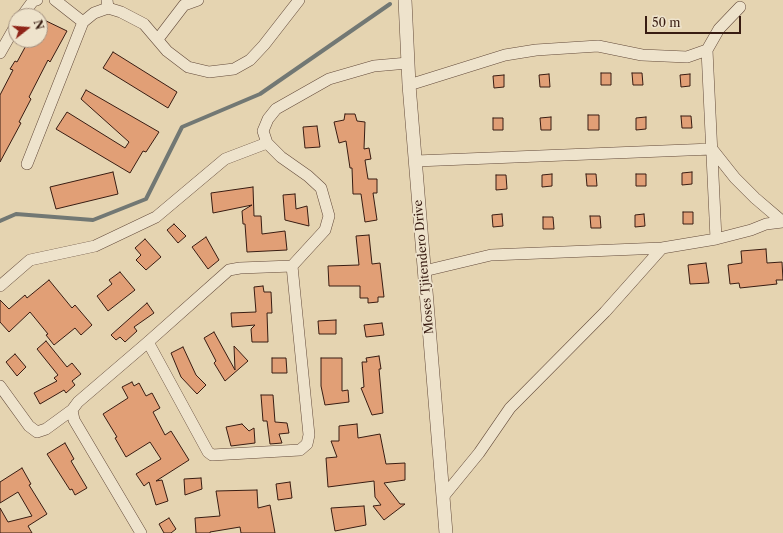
<!DOCTYPE html>
<style>
body{margin:0}
#map{position:relative;width:783px;height:533px;overflow:hidden;background:#e5d4b1;font-family:"Libre Caslon Text",serif}
canvas{display:block}
.north{position:absolute;left:8px;top:8px;width:40px;height:40px;box-sizing:border-box;background:#eee3cc;border:1px solid #a59382;border-radius:50%;rotate:73deg;font-size:11px;font-weight:700;line-height:16px;text-align:center;color:#381c12}
.north::after{content:'';display:block;margin:auto;width:14px;height:18px;background:#8f2418;clip-path:polygon(50% 0,100% 100%,50% 72%,0 100%)}
.scale{position:absolute;left:645px;top:16px;width:96px;height:18px;box-sizing:border-box;border:2px solid #381c12;border-top:0;padding-left:5px;font-size:12px;line-height:14px;white-space:nowrap;color:#381c12;-webkit-text-stroke:3px #eee3cc;paint-order:stroke}
</style>
<div id="map">
<canvas width="783" height="533"></canvas>
<div class="north">N</div>
<div class="scale">50 m</div>
</div>
<script>
const context = document.querySelector('canvas').getContext('2d');
context.lineJoin = 'round';
function poly(rows) {
  const path = new Path2D();
  for (const r of rows) {
    path.moveTo(r[0], r[1]);
    for (let i = 2; i < r.length; i += 2) path.lineTo(r[i], r[i + 1]);
  }
  return path;
}
function stroke(path, color, width, dash) {
  context.strokeStyle = color;
  context.lineWidth = width;
  context.lineCap = dash ? 'butt' : 'round';
  context.setLineDash(dash || []);
  context.stroke(path);
}
function fill(path, color) {
  context.fillStyle = color;
  context.fill(path, 'evenodd');
}
function drawText(font, color, halo, rows, align = 'center') {
  context.font = font + ' "Libre Caslon Text",serif';
  context.lineWidth = 3.5;
  context.setLineDash([]);
  context.textBaseline = 'middle';
  context.strokeStyle = halo;
  context.fillStyle = color;
  for (const [text, x, y, turn = 0] of rows) {
    context.save();
    context.translate(x, y);
    context.rotate((+turn || 0) * Math.PI / 180);
    context.textAlign = isNaN(turn) ? turn : align;
    if (halo) context.strokeText(text, 0, 0);
    context.fillText(text, 0, 0);
    context.restore();
  }
}
stroke(poly([
 [0,221,16,214,93,220,146,199,182,127,260,94,390,4]
]), '#727874', 4);
const building = poly([
 [40,18,67,31,50,62,48,60,29,97,31,99,19,122,21,123,0,162,0,95,13,70,10,69,15,61,17,62,29,40,40,40,40,18],
 [113,52,177,92,168,108,103,68,113,52],
 [601,73,611,73,611,85,601,85,601,73],
 [632,73,642,73,643,85,633,85,632,73],
 [549,74,550,87,540,87,539,75,549,74],
 [690,74,690,86,681,87,680,75,690,74],
 [504,75,504,87,494,88,493,76,504,75],
 [86,90,159,132,146,152,143,151,130,173,56,129,67,112,125,148,129,142,81,99,86,90],
 [345,114,355,114,357,121,365,122,364,149,369,148,371,159,365,160,368,179,377,179,377,193,373,193,377,220,365,222,361,194,353,194,352,168,350,168,346,141,339,143,334,122,344,120,345,114],
 [588,115,599,115,599,130,588,130,588,115],
 [681,116,691,116,692,128,682,128,681,116],
 [551,117,551,130,541,130,540,118,551,117],
 [646,117,646,129,636,130,636,118,646,117],
 [493,118,503,118,503,130,493,130,493,118],
 [317,126,320,147,305,148,303,127,317,126],
 [113,172,118,194,56,209,50,187,113,172],
 [692,172,692,184,682,185,682,173,692,172],
 [552,174,552,186,542,187,542,175,552,174],
 [586,174,596,174,597,186,587,186,586,174],
 [636,174,646,174,646,186,636,186,636,174],
 [496,175,506,175,507,189,496,190,496,175],
 [253,187,254,216,261,216,262,234,285,231,287,250,247,252,245,224,243,224,242,211,252,205,213,213,211,193,253,187],
 [295,194,296,209,307,206,309,226,285,220,283,195,295,194],
 [683,212,693,212,693,224,683,224,683,212],
 [502,214,503,226,493,227,492,215,502,214],
 [644,214,645,226,635,227,635,215,644,214],
 [590,216,600,216,601,228,591,228,590,216],
 [543,217,553,217,554,229,543,229,543,217],
 [174,224,186,236,178,243,167,230,174,224],
 [369,235,372,264,380,263,384,297,378,297,378,302,368,303,368,298,360,298,360,286,329,286,328,266,359,265,356,236,369,235],
 [206,237,219,260,208,269,192,247,206,237],
 [145,239,161,257,146,270,136,260,141,255,135,248,145,239],
 [766,249,767,263,782,262,783,280,776,280,777,284,740,288,739,283,730,284,728,265,742,263,741,251,766,249],
 [706,263,709,283,690,284,688,265,706,263],
 [120,272,135,290,108,311,97,296,112,284,109,280,120,272],
 [49,280,72,308,75,305,92,325,81,335,75,328,54,345,46,335,48,334,30,312,9,332,0,322,0,300,9,309,25,295,27,298,49,280],
 [263,286,264,292,271,292,272,313,267,313,268,342,252,342,251,329,255,325,232,327,231,313,256,312,254,287,263,286],
 [147,303,154,313,134,327,137,331,125,342,120,337,116,340,111,335,147,303],
 [336,320,336,334,319,334,318,321,336,320],
 [382,323,384,335,366,337,364,325,382,323],
 [214,332,235,370,234,346,248,361,225,381,214,363,216,361,204,338,214,332],
 [46,341,67,367,72,363,81,374,72,381,75,385,66,393,64,390,40,404,34,393,57,381,54,378,58,375,37,349,46,341],
 [183,347,196,375,206,385,197,394,181,377,171,353,183,347],
 [15,354,26,367,17,376,6,362,15,354],
 [379,356,381,369,379,369,383,413,372,415,361,388,364,387,362,362,367,362,366,358,379,356],
 [272,358,286,358,287,373,272,373,272,358],
 [321,358,342,358,342,391,348,390,349,402,325,405,321,386,321,358],
 [132,382,134,386,139,383,146,396,152,393,160,408,153,412,165,435,171,431,189,460,156,481,162,480,168,501,156,505,149,482,144,486,136,474,161,459,150,442,126,457,115,438,117,437,103,414,128,398,122,387,132,382],
 [261,395,273,395,275,422,287,423,289,433,279,434,282,443,270,444,267,421,263,421,261,395],
 [242,424,249,431,254,428,255,443,231,446,226,427,242,424],
 [357,424,358,438,380,434,386,464,405,463,405,480,384,483,400,504,405,504,384,520,373,506,381,505,375,497,374,481,328,487,326,458,337,457,331,441,339,441,339,426,357,424],
 [65,443,74,459,71,461,87,488,75,495,72,489,70,490,47,454,65,443],
 [22,468,31,484,29,485,47,514,28,526,32,533,0,533,0,508,8,522,32,516,18,492,0,503,0,482,22,468],
 [201,478,202,489,185,495,184,479,201,478],
 [290,482,292,498,278,500,276,484,290,482],
 [257,490,258,508,270,505,275,533,241,533,240,527,210,532,210,533,196,533,195,518,220,516,216,491,257,490],
 [364,506,366,525,335,531,331,508,364,506],
 [169,518,176,529,171,533,164,533,159,524,169,518]
]);
fill(building, '#e19f76');
stroke(building, '#381c12', 1);
const minor = poly([
 [55,0,83,22],
 [107,0,108,8,121,12,144,24,167,51,188,67,209,72,234,69,250,60,264,45,299,0],
 [22,16,33,1,37,0],
 [158,39,184,5,198,0],
 [707,50,716,239],
 [0,53,16,25],
 [409,85,505,55,536,50,598,46,642,55,687,57,707,50,719,29,740,7],
 [416,161,712,149,735,178,755,198,783,222],
 [27,164,83,22,94,13,108,8],
 [424,271,491,255,662,248,716,239,751,230,766,224,783,222],
 [0,286,30,260,95,246,156,217,225,159,267,143],
 [148,342,208,452,212,455,300,450,307,444,309,435,292,266],
 [0,386,29,426,37,432,46,429,72,410],
 [443,497,479,453,510,408,605,312,662,248],
 [141,533,74,420,72,410,78,402,148,342,229,270,240,268,292,266,325,230,329,216,321,188,308,176,281,157,267,143,263,131,268,119,276,109,329,79,374,66,408,63]
]);
const tertiary = poly([
 [405,0,409,85,446,533]
]);
stroke(minor, '#634a3a', 12);
stroke(tertiary, '#634a3a', 14);
stroke(minor, '#eee3cc', 11);
stroke(tertiary, '#eee3cc', 13);
drawText('12px', '#381c12', '#eee3cc', [
 ["Moses Tjitendero Drive",424,267,-95]
]);
</script>
